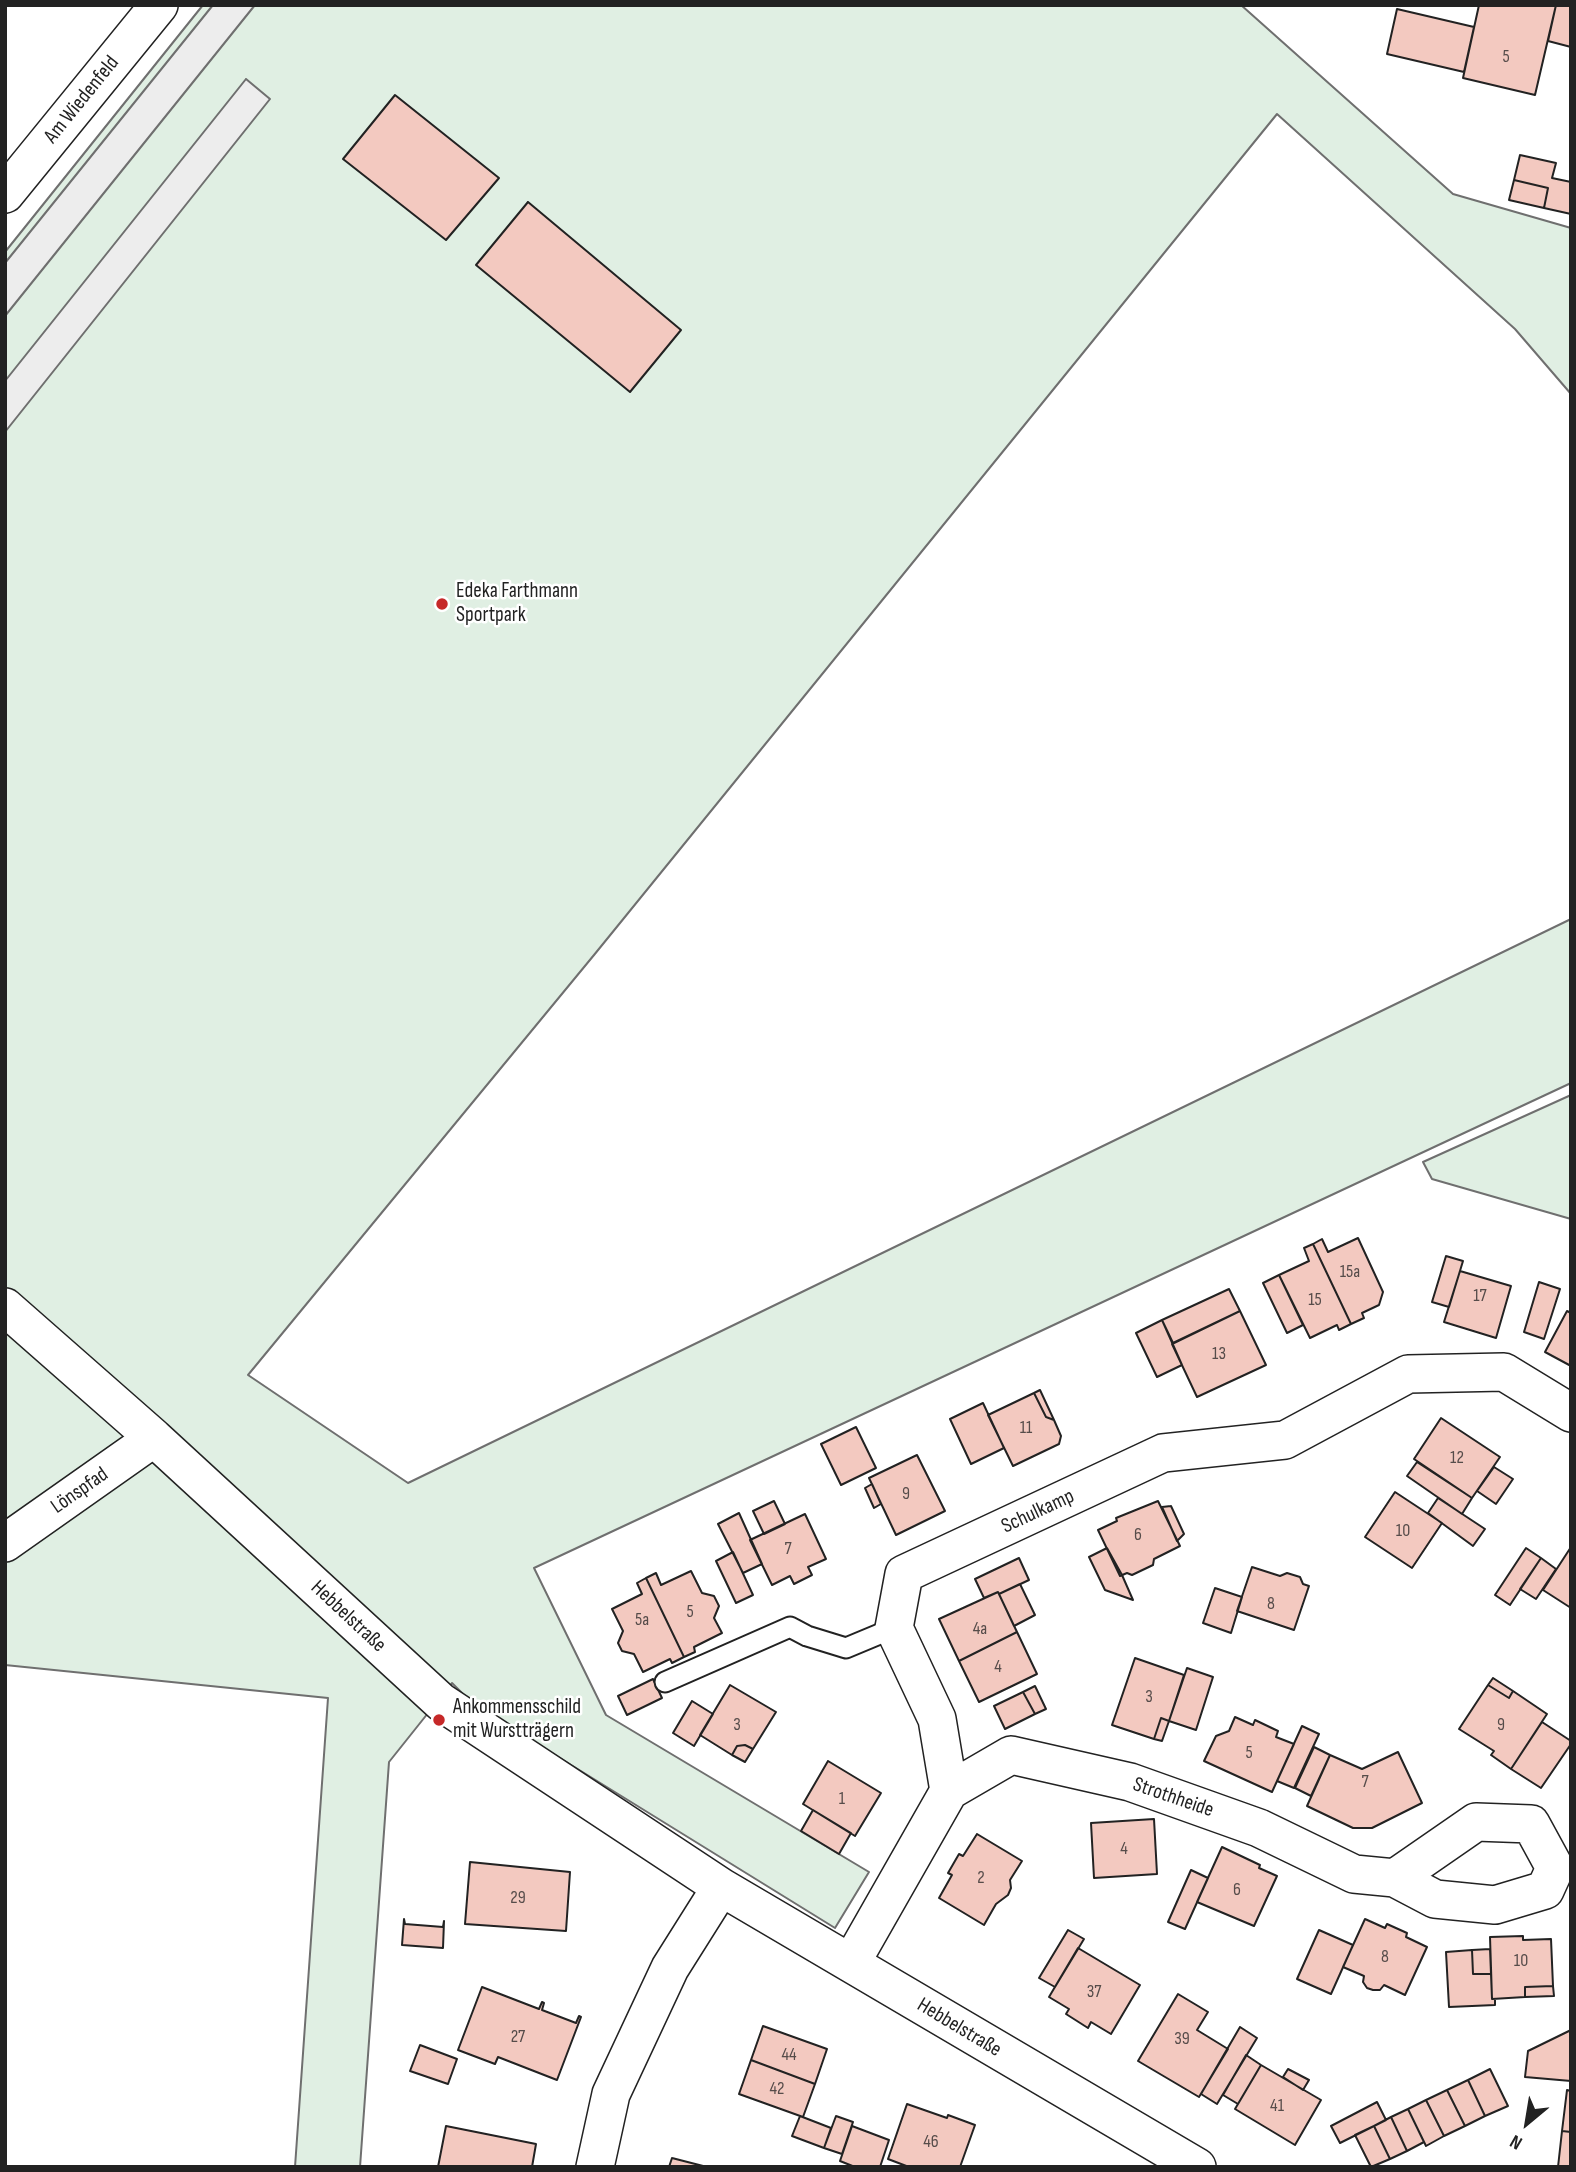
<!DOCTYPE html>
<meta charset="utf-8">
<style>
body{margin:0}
#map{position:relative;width:1576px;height:2172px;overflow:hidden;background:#fff;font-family:"Sofia Sans Condensed",sans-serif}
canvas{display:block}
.frame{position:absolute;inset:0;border:7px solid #222;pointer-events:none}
.north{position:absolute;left:1492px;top:2088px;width:70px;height:70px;-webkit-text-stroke:5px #fff;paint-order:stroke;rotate:210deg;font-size:19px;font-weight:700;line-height:28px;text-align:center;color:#222}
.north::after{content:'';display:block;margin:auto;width:24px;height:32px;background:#222;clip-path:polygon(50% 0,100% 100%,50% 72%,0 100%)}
</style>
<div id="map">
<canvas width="1576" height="2172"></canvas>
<div class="frame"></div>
<div class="north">N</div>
</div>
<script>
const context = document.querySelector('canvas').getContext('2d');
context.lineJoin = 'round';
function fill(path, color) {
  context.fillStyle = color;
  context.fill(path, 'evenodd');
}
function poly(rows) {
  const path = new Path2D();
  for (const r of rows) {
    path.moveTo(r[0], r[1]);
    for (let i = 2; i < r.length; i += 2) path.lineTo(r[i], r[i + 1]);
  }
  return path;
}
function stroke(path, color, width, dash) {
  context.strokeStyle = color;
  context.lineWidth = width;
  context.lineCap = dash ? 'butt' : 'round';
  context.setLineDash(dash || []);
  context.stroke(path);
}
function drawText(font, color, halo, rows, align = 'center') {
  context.font = font + ' "Sofia Sans Condensed",sans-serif';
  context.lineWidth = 5;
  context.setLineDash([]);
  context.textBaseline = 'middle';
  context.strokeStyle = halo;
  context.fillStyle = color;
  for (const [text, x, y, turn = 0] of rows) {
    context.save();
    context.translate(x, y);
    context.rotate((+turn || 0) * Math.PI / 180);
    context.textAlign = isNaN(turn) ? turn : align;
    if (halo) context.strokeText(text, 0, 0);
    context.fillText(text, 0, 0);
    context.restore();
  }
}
const green = poly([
 [203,5,1241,5,1453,194,1571,228,1571,394,1515,329,1277,114,594,955,248,1375,408,1483,1571,919,1571,1083,534,1568,606,1715,869,1872,835,1928,474,1705,452,1683,389,1762,360,2167,295,2167,328,1698,5,1665,5,252,203,5],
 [1571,1095,1571,1219,1432,1179,1423,1162,1571,1095]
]);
fill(green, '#e0efe3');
stroke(green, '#6f6f6f', 2);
const parking = poly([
 [213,5,255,5,5,316,5,263,213,5],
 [246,79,270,99,5,432,5,381,246,79]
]);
fill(parking, '#ededed');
stroke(parking, '#6f6f6f', 2);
const building = poly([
 [1479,5,1556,5,1535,95,1463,78,1479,5],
 [1556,5,1571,5,1571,47,1548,41,1556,5],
 [1397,9,1474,27,1464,72,1387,54,1397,9],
 [395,95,499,178,446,240,343,159,395,95],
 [1520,155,1556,163,1552,178,1571,182,1571,214,1544,208,1548,188,1514,180,1520,155],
 [1514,180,1548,188,1544,208,1509,200,1514,180],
 [528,202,681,330,630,392,476,265,528,202],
 [1358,1238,1383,1292,1379,1305,1362,1313,1364,1318,1351,1324,1313,1244,1322,1239,1328,1252,1358,1238],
 [1313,1244,1351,1324,1339,1330,1337,1325,1310,1338,1279,1275,1309,1261,1304,1248,1313,1244],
 [1446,1256,1463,1261,1449,1307,1432,1302,1446,1256],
 [1460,1271,1511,1286,1496,1338,1444,1322,1460,1271],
 [1279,1275,1303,1325,1287,1333,1263,1283,1279,1275],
 [1539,1282,1560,1289,1544,1339,1524,1332,1539,1282],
 [1229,1289,1240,1311,1173,1343,1162,1320,1229,1289],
 [1240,1311,1266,1365,1197,1397,1172,1344,1240,1311],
 [1567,1311,1571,1313,1571,1366,1545,1352,1567,1311],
 [1162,1320,1182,1365,1157,1377,1136,1333,1162,1320],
 [1040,1390,1054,1420,1046,1417,1034,1393,1040,1390],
 [1034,1393,1046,1417,1054,1420,1061,1436,1059,1444,1013,1466,988,1415,1034,1393],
 [983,1403,1004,1448,971,1464,950,1419,983,1403],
 [1441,1418,1500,1457,1472,1498,1414,1459,1441,1418],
 [856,1427,876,1468,841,1485,821,1444,856,1427],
 [917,1455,945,1511,896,1535,869,1478,917,1455],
 [1417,1462,1472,1498,1462,1514,1407,1476,1417,1462],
 [1494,1467,1513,1479,1496,1504,1477,1491,1494,1467],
 [872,1484,881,1504,874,1508,865,1488,872,1484],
 [1395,1492,1442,1523,1412,1568,1365,1537,1395,1492],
 [1438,1498,1485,1529,1473,1546,1428,1513,1438,1498],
 [774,1501,785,1524,764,1534,753,1511,774,1501],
 [1158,1501,1180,1546,1154,1559,1153,1565,1132,1575,1127,1573,1120,1576,1098,1530,1117,1521,1116,1518,1158,1501],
 [1171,1506,1184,1534,1177,1541,1162,1507,1171,1506],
 [739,1513,762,1564,743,1573,718,1524,739,1513],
 [805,1514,826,1559,808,1567,812,1575,794,1584,790,1576,772,1585,750,1540,805,1514],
 [1571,1547,1571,1608,1543,1590,1571,1547],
 [1107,1548,1122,1575,1133,1600,1105,1590,1089,1557,1107,1548],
 [1526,1548,1541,1558,1510,1605,1495,1595,1526,1548],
 [733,1552,753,1595,736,1603,716,1561,733,1552],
 [1019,1558,1029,1580,999,1594,998,1592,984,1598,975,1579,1019,1558],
 [1541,1558,1556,1569,1536,1599,1520,1589,1541,1558],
 [1252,1567,1280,1576,1287,1573,1300,1577,1303,1584,1309,1586,1294,1630,1237,1611,1252,1567],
 [691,1571,702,1593,714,1596,719,1606,714,1618,722,1633,694,1647,695,1652,684,1657,646,1578,656,1573,661,1585,691,1571],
 [646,1578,684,1657,672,1663,670,1659,643,1672,634,1654,622,1651,618,1643,623,1631,612,1609,642,1594,637,1583,646,1578],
 [1020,1584,1035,1615,1014,1626,999,1594,1020,1584],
 [1215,1588,1242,1597,1231,1633,1203,1623,1215,1588],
 [998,1592,1017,1632,959,1661,939,1619,998,1592],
 [1017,1632,1037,1674,979,1702,959,1661,1017,1632],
 [1135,1658,1184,1675,1169,1721,1161,1718,1154,1739,1112,1725,1135,1658],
 [1187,1668,1213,1677,1196,1730,1169,1721,1187,1668],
 [1493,1678,1513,1691,1509,1698,1488,1685,1493,1678],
 [653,1679,662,1698,627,1715,618,1696,653,1679],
 [730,1685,776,1712,753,1749,745,1745,737,1746,732,1755,700,1735,730,1685],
 [1488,1685,1509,1698,1513,1691,1547,1714,1511,1769,1491,1755,1494,1751,1459,1729,1488,1685],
 [1035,1686,1046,1709,1035,1714,1023,1692,1035,1686],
 [1023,1692,1035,1714,1005,1729,994,1706,1023,1692],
 [692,1701,713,1714,694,1746,673,1733,692,1701],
 [1235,1717,1253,1725,1255,1720,1278,1731,1276,1737,1294,1744,1272,1792,1204,1761,1216,1736,1229,1731,1235,1717],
 [1161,1718,1169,1721,1162,1741,1154,1739,1161,1718],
 [1542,1722,1571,1741,1571,1744,1541,1788,1511,1769,1542,1722],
 [1302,1726,1319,1734,1294,1788,1277,1781,1302,1726],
 [745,1745,753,1749,745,1762,732,1755,737,1746,745,1745],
 [1314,1747,1330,1755,1311,1796,1295,1788,1314,1747],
 [1398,1752,1422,1803,1372,1828,1353,1828,1307,1806,1330,1755,1362,1769,1398,1752],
 [828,1761,881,1793,855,1836,803,1804,828,1761],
 [813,1810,851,1833,839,1854,801,1831,813,1810],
 [1154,1819,1157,1874,1094,1878,1091,1823,1154,1819],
 [977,1834,1022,1861,1010,1880,1011,1888,1008,1895,996,1904,984,1925,939,1898,952,1875,948,1873,959,1854,963,1856,977,1834],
 [1222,1847,1260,1865,1259,1868,1277,1876,1254,1926,1197,1902,1222,1847],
 [470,1862,570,1872,566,1931,465,1924,470,1862],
 [1191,1870,1208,1878,1185,1929,1168,1922,1191,1870],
 [404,1919,405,1924,443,1927,444,1921,443,1948,402,1945,404,1919],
 [1365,1919,1385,1928,1387,1924,1407,1933,1406,1937,1427,1947,1405,1995,1384,1985,1380,1990,1373,1990,1367,1988,1363,1982,1364,1976,1343,1967,1365,1919],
 [1068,1930,1084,1939,1055,1987,1039,1978,1068,1930],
 [1319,1930,1353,1945,1331,1994,1297,1979,1319,1930],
 [1523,1936,1523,1940,1551,1939,1553,1986,1525,1987,1525,1997,1492,1999,1490,1937,1523,1936],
 [1078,1948,1140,1985,1111,2034,1091,2022,1088,2028,1066,2014,1069,2009,1049,1997,1078,1948],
 [1490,1949,1491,1974,1473,1974,1472,1950,1490,1949],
 [1472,1950,1473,1974,1491,1974,1492,1999,1495,1999,1495,2005,1449,2007,1446,1952,1472,1950],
 [1553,1986,1554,1996,1525,1997,1525,1987,1553,1986],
 [482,1987,539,2009,542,2002,544,2003,542,2010,576,2023,579,2016,581,2017,557,2080,498,2057,495,2064,458,2050,482,1987],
 [1178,1994,1208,2012,1197,2030,1228,2049,1199,2097,1138,2061,1178,1994],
 [763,2026,827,2049,815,2084,751,2060,763,2026],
 [1240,2027,1257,2038,1217,2104,1201,2094,1240,2027],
 [1571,2030,1571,2081,1525,2077,1528,2051,1571,2030],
 [420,2045,457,2059,448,2084,410,2071,420,2045],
 [1246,2055,1261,2065,1238,2104,1223,2095,1246,2055],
 [751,2060,815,2084,803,2117,739,2094,751,2060],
 [1261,2065,1321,2100,1295,2145,1235,2109,1261,2065],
 [1288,2069,1309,2080,1303,2090,1283,2077,1288,2069],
 [1490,2069,1508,2106,1485,2116,1468,2080,1490,2069],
 [1468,2080,1485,2116,1465,2126,1447,2090,1468,2080],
 [1447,2090,1465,2126,1444,2136,1426,2100,1447,2090],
 [1567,2090,1571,2091,1571,2132,1562,2131,1567,2090],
 [1426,2100,1444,2136,1426,2146,1408,2109,1426,2100],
 [1377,2102,1386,2120,1340,2143,1331,2126,1377,2102],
 [907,2104,947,2118,948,2115,975,2125,960,2167,909,2167,888,2159,907,2104],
 [1408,2109,1424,2142,1407,2151,1391,2117,1408,2109],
 [800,2116,831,2128,824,2148,792,2136,800,2116],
 [836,2116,853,2122,842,2154,824,2148,836,2116],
 [1391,2117,1407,2151,1390,2159,1374,2126,1391,2117],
 [446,2126,536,2144,532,2167,438,2167,446,2126],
 [852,2126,889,2140,880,2167,855,2167,840,2161,852,2126],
 [1374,2126,1390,2159,1371,2167,1355,2135,1374,2126],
 [1562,2131,1571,2132,1571,2167,1558,2167,1562,2131],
 [672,2158,707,2167,669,2167,672,2158]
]);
fill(building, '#f3c9c0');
stroke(building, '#222', 2);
const service = poly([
 [665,1682,790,1627,807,1636,846,1648,894,1628]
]);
const minor = poly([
 [5,194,159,5],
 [5,1307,154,1438,441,1702,721,1887],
 [5,1543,154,1438],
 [949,1791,1011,1755,1130,1782,1259,1828,1354,1874,1395,1878,1476,1822,1531,1824,1555,1868,1545,1890,1495,1905,1435,1899,1395,1878],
 [851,1963,949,1791,937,1719,894,1628,904,1574,1163,1453,1285,1440,1408,1374,1504,1372,1571,1413],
 [595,2167,611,2094,670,1968,721,1887,1197,2167]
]);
stroke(service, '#222', 23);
stroke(minor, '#222', 40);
stroke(service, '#fff', 19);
stroke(minor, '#fff', 37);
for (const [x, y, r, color] of [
 [442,604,7,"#c62828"],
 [439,1720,7,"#c62828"]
]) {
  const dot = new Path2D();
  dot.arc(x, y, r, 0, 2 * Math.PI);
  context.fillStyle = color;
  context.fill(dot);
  stroke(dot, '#fff', 2.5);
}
drawText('18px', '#564c4a', null, [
 ["5",1506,57],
 ["15a",1350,1272],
 ["17",1480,1296],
 ["15",1315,1300],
 ["13",1219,1354],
 ["11",1026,1428],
 ["12",1457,1458],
 ["9",906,1494],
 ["10",1403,1531],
 ["6",1138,1535],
 ["7",788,1549],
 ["8",1271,1604],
 ["5",690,1612],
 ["5a",642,1620],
 ["4a",980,1629],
 ["4",998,1667],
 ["3",1149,1697],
 ["3",737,1725],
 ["9",1501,1725],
 ["5",1249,1753],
 ["7",1365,1782],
 ["1",842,1799],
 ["4",1124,1849],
 ["2",981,1878],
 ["6",1237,1890],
 ["29",518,1898],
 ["8",1385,1957],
 ["10",1521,1961],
 ["37",1094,1992],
 ["27",518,2037],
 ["39",1182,2039],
 ["44",789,2055],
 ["42",777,2089],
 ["41",1277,2106],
 ["46",931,2142]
]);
drawText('21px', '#222', '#fff', [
 ["Am Wiedenfeld",82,100,-51],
 ["Lönspfad",80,1491,-35],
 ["Schulkamp",1038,1512,-25],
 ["Hebbelstraße",348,1617,43],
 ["Strothheide",1173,1798,19],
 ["Hebbelstraße",959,2028,31]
]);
drawText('21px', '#222', '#fff', [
 ["Edeka Farthmann",456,592],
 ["Sportpark",456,616],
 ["Ankommensschild",453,1708],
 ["mit Wurstträgern",453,1732]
], 'left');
</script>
